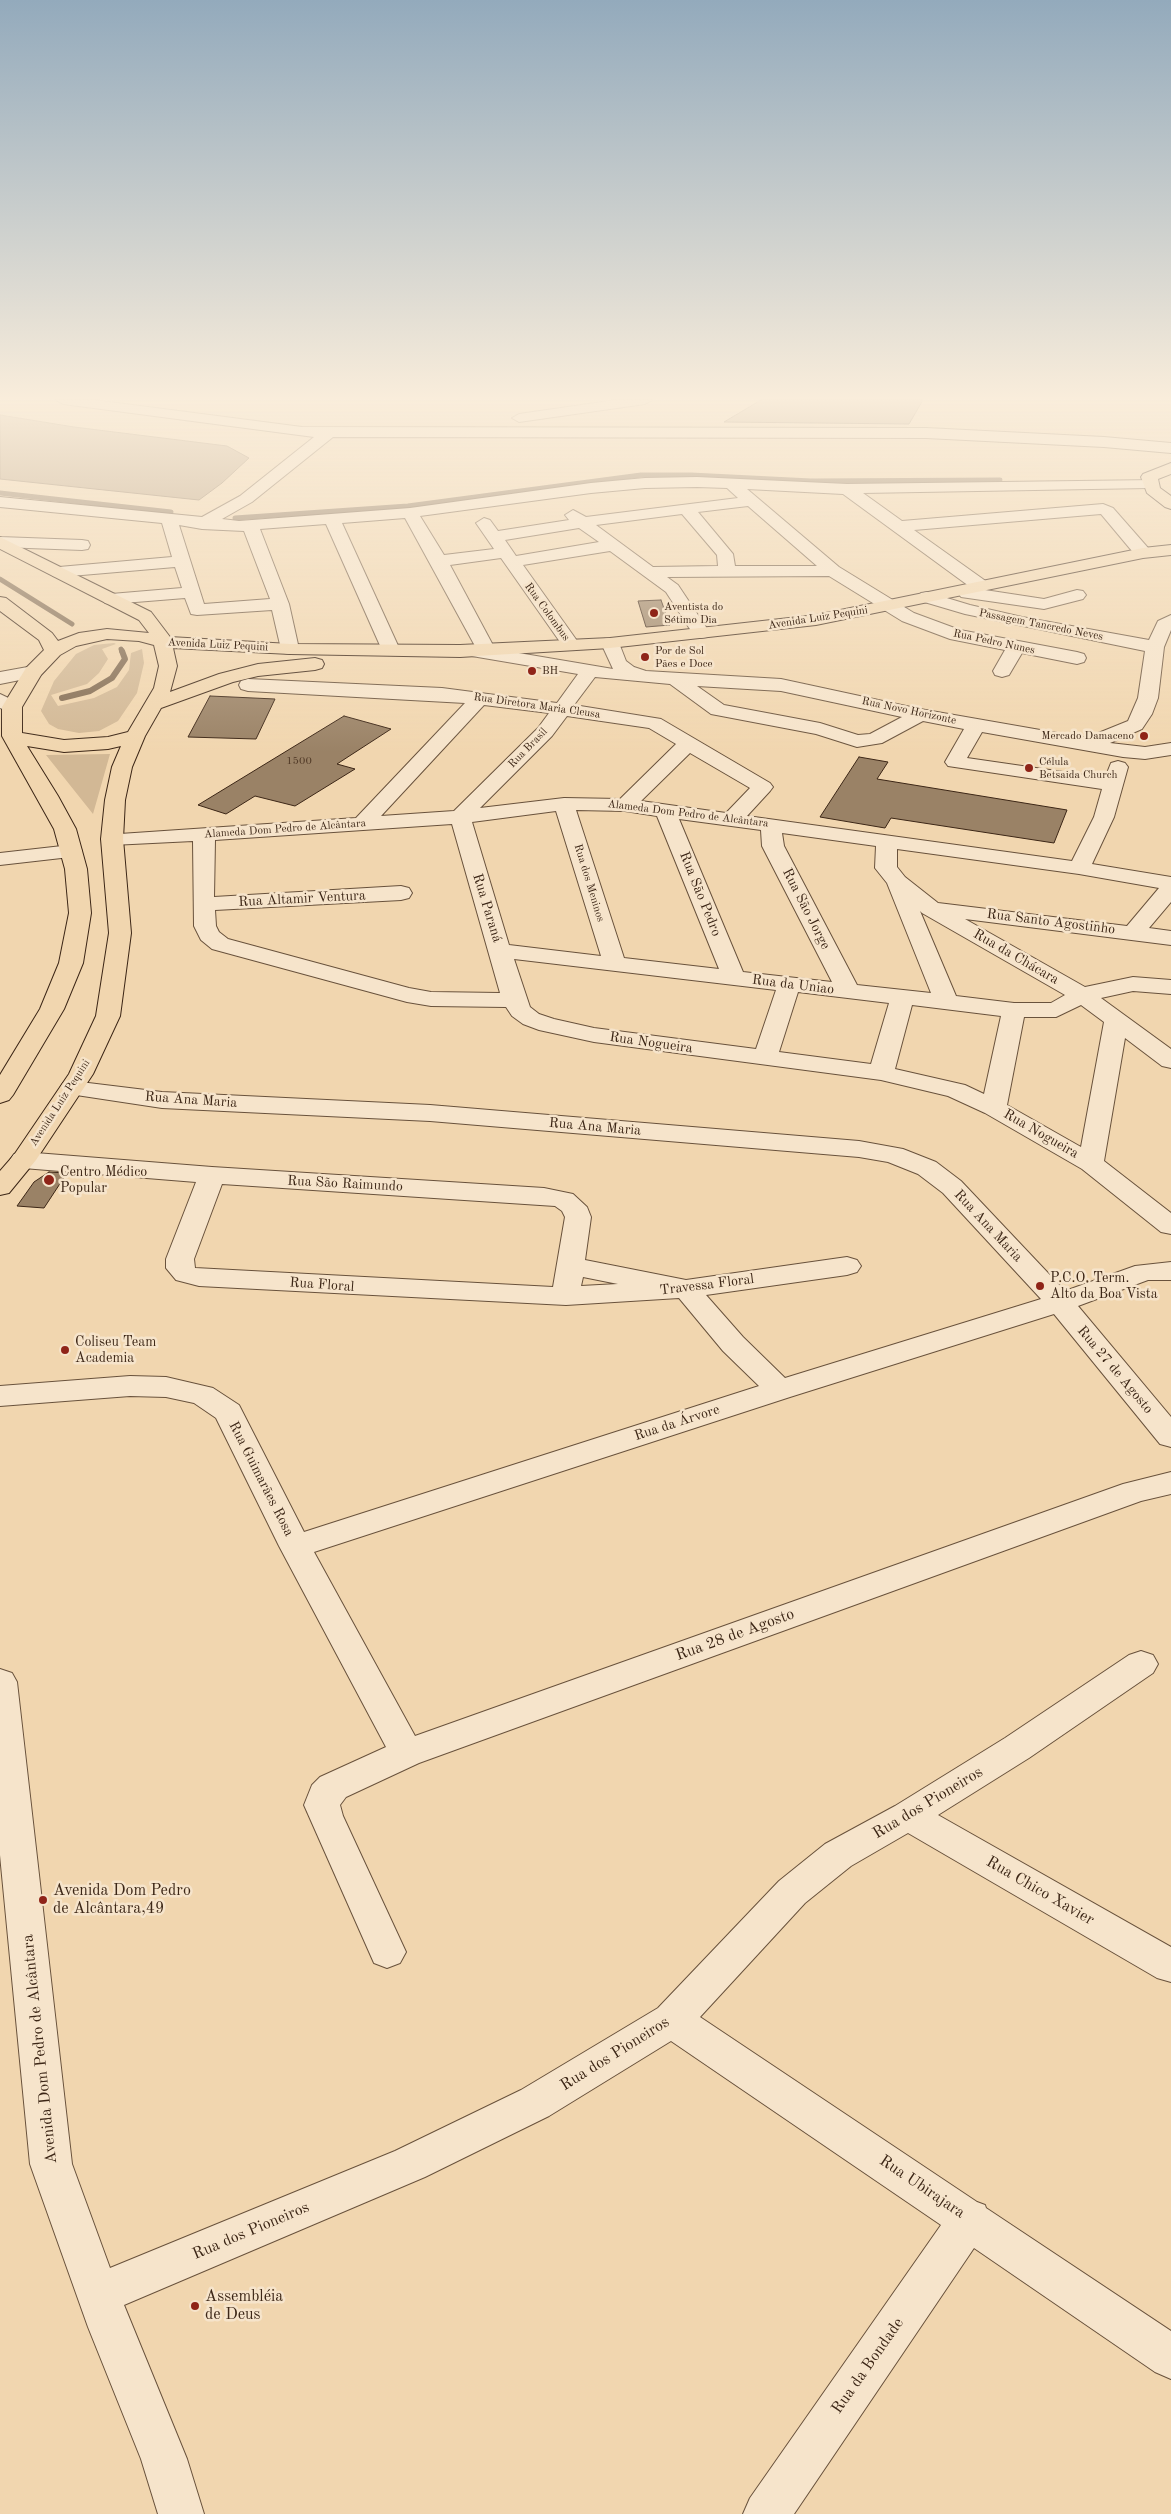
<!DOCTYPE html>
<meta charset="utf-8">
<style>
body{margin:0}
canvas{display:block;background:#f1d6af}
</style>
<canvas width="1171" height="2514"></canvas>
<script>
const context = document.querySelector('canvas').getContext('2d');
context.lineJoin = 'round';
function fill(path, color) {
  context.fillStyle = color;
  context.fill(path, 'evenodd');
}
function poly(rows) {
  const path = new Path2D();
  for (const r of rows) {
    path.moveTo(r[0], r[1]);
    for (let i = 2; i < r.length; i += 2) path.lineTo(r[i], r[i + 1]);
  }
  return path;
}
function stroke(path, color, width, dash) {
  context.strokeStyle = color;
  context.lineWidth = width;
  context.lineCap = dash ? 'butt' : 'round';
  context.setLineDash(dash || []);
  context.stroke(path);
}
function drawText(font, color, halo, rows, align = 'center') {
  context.font = font + ' "Old Standard TT",serif';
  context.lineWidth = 5;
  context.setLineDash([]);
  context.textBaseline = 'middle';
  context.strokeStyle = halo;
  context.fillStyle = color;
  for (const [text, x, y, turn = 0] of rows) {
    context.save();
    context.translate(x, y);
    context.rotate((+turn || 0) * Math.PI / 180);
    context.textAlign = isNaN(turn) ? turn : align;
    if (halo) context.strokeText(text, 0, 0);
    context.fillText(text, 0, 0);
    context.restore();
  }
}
fill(poly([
 [114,643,116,644,102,649,108,659,99,673,87,684,51,695,58,706,94,698,117,687,129,670,131,653,142,649,144,663,137,693,118,721,99,731,79,733,58,729,49,724,41,711,54,681,76,654,94,645],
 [110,754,93,814,46,755]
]), '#d2b895');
const water = poly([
 [0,415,74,427,227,446,249,458,222,483,199,500,0,479,0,415]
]);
fill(water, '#b39a7b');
stroke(water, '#836c53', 1);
stroke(poly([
 [0,493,171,512],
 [235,518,408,506,641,475,691,475,811,481,1000,480],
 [0,579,72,624],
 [121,649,122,652]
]), '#836c53', 5);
stroke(poly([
 [62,698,90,691,112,678,125,659,122,651]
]), '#836c53', 6);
const building = poly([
 [761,400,923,400,909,424,724,422,761,400],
 [661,600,670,625,646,627,638,601,661,600],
 [210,696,275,699,256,739,188,737,210,696],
 [344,716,391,729,337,764,355,769,295,806,255,796,226,814,198,805,344,716],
 [859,757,888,762,877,779,1067,810,1054,843,891,818,885,828,820,817,859,757],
 [49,1172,67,1173,44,1208,17,1206,34,1182,49,1172]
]);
fill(building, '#9a8266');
stroke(building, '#3c2616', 1);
const minor = poly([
 [56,400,94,400,302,427,926,428,1104,437,1171,443,1171,453,1104,447,926,438,333,437,252,502,222,519,239,521,410,508,591,483,645,478,697,477,847,484,1155,480,1157,483,1149,488,863,493,902,521,1103,504,1113,508,1149,549,1151,553,1149,557,1137,557,1101,514,914,530,987,582,990,586,985,590,1044,599,1077,590,1083,591,1086,595,1083,599,1044,609,961,597,958,593,961,589,973,589,843,494,747,489,839,567,914,613,960,630,1077,652,1084,654,1086,658,1084,662,1077,664,1022,653,1009,675,1002,677,995,675,993,671,1005,650,950,639,902,621,829,576,667,577,678,585,710,633,707,637,701,638,695,637,666,592,610,551,523,565,580,645,577,649,571,650,565,649,501,558,450,565,495,649,613,669,601,643,604,639,610,638,616,639,619,643,626,661,634,667,646,671,781,679,920,709,1086,738,1128,721,1138,698,1145,651,965,614,921,601,918,597,921,593,927,592,970,605,1022,617,1149,640,1158,621,1171,615,1171,630,1164,647,1158,698,1152,714,1142,729,1110,743,1145,747,1171,743,1171,755,1145,759,1123,757,982,732,967,758,1105,778,1111,763,1118,761,1125,763,1128,767,1114,817,1092,864,1171,877,1171,902,1149,928,1171,931,1171,945,965,919,1085,987,1133,977,1171,980,1171,994,1133,991,1101,998,1171,1049,1171,1068,1162,1066,1125,1038,1104,1161,1171,1213,1171,1234,1161,1232,1082,1169,985,1113,948,1096,881,1080,594,1042,539,1030,523,1024,512,1016,506,1007,431,1006,407,1002,212,949,201,940,194,926,193,841,112,845,105,843,101,839,105,835,356,818,465,703,248,691,241,689,239,685,241,681,248,679,442,688,557,703,578,674,460,654,457,650,460,646,475,646,405,518,342,523,400,650,397,654,391,655,385,654,382,650,326,524,260,529,289,604,299,649,296,653,290,654,284,653,281,649,272,610,197,615,191,614,185,598,111,604,105,603,102,599,105,595,111,594,182,588,175,567,59,577,53,576,50,572,53,568,59,567,172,557,162,523,0,507,0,497,202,517,240,496,314,437,63,404,56,400],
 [697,487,727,488,738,498,586,517,573,510,565,515,569,520,498,531,490,520,484,518,476,523,494,549,444,555,420,516,591,493,645,488,697,487],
 [748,506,817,566,735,566,733,554,698,512,748,506],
 [682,514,717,555,718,566,653,567,596,525,682,514],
 [179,525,202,529,244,531,270,599,204,604,179,525],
 [579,528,599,542,516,556,505,540,579,528],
 [595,677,670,684,711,714,816,734,857,747,882,743,923,721,964,729,945,762,948,766,1102,789,1094,817,1072,861,747,816,770,791,773,787,770,783,661,719,574,705,595,677],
 [697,686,781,691,902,717,870,734,858,735,820,723,724,705,697,686],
 [484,705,549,713,538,728,454,811,381,816,484,705],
 [567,716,649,728,676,744,620,799,564,798,480,808,552,736,567,716],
 [690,753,750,788,726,813,641,801,690,753],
 [576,810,625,811,657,816,719,969,624,958,576,810],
 [556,811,601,956,509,945,472,822,556,811],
 [679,819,761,830,762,846,832,982,743,972,679,819],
 [452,824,500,993,431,992,409,988,228,939,219,932,216,926,215,910,401,900,409,898,412,893,409,888,401,886,214,897,215,840,452,824],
 [782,833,876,846,875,868,887,883,931,993,857,985,784,846,782,833],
 [897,849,1079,874,1159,888,1127,926,938,903,905,877,897,867,897,849],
 [920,911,922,913,1065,995,1051,1003,1014,1003,956,996,920,911],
 [514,959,734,985,776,990,756,1049,594,1028,554,1019,539,1014,530,1007,514,959],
 [798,992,889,1003,871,1064,779,1052,798,992],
 [912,1005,1001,1016,984,1094,965,1085,895,1069,912,1005],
 [1081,1005,1104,1022,1081,1147,1007,1105,1024,1017,1056,1017,1081,1005],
 [616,400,652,400,645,404,519,422,512,418,519,414,616,400],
 [0,537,82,540,88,541,90,545,88,549,82,550,1,547,0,537],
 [33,666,40,668,42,672,40,676,0,684,0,672,33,666],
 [0,694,19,703,22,707,19,711,12,713,0,708,0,694],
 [71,845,79,846,82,851,79,856,0,865,0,853,71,845],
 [72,1081,162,1092,430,1105,859,1141,903,1149,936,1162,961,1181,1065,1291,1135,1266,1171,1262,1171,1280,1148,1280,1078,1306,1171,1417,1171,1447,1160,1444,1054,1314,790,1397,314,1552,415,1736,1123,1484,1171,1472,1171,1494,1141,1501,419,1763,346,1797,340,1805,343,1816,406,1952,400,1963,387,1968,374,1963,304,1805,312,1785,320,1777,386,1747,279,1546,216,1418,194,1403,166,1397,130,1396,0,1406,0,1386,130,1376,166,1377,213,1388,239,1405,304,1532,759,1386,723,1351,679,1298,566,1305,199,1286,176,1280,166,1268,166,1259,196,1182,23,1168,14,1166,10,1160,14,1154,23,1152,212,1167,544,1188,573,1194,587,1207,591,1217,585,1260,686,1280,847,1257,857,1260,861,1266,857,1272,847,1275,706,1295,743,1337,785,1378,1041,1299,943,1193,918,1174,888,1162,859,1157,430,1121,162,1108,63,1093,60,1088,63,1083,72,1081],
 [222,1184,555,1206,562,1211,565,1217,553,1287,195,1268,194,1259,222,1184],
 [583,1277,618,1284,581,1286,583,1277],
 [1141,1651,1153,1655,1158,1664,1153,1673,1029,1758,938,1815,1171,1947,1171,1982,1157,1978,908,1833,851,1866,805,1903,700,2017,977,2202,985,2205,986,2208,1171,2331,1171,2379,1155,2372,974,2248,794,2514,743,2514,750,2498,941,2225,671,2041,549,2116,425,2177,124,2305,187,2459,204,2514,158,2514,141,2459,88,2327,30,2164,0,1855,0,1669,12,1673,17,1682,72,2164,110,2268,395,2151,521,2090,658,2008,779,1881,825,1844,895,1806,1005,1738,1129,1655,1141,1651]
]);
const major = poly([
 [1171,463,1171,474,1158,479,1160,488,1171,496,1171,509,1165,507,1147,493,1141,477,1143,474,1171,463],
 [0,537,151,612,170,637,290,644,460,645,610,638,816,615,1143,548,1171,545,1171,555,1143,558,816,625,610,648,460,657,290,654,173,648,177,666,170,692,219,674,258,664,315,658,322,660,324,664,322,668,315,670,258,676,233,682,161,708,145,736,132,767,125,800,123,839,131,933,120,1016,93,1074,36,1160,9,1193,0,1195,0,1171,14,1155,69,1074,96,1016,109,933,101,839,105,800,112,767,121,746,108,749,64,752,27,746,58,796,76,829,87,869,91,913,83,963,64,1009,13,1095,9,1100,0,1103,0,1075,40,1009,59,963,69,913,65,869,54,829,2,736,2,707,26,668,44,650,39,640,0,611,0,597,6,598,52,633,58,641,79,633,107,629,149,633,139,620,0,549,0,537],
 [107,639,139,641,154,645,159,666,154,688,128,732,108,737,64,740,22,733,22,707,41,675,60,655,76,646,107,639]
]);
stroke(minor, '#69523c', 2);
stroke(major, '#3c2616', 2);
fill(minor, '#f6e4cb');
fill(major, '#f1d6af');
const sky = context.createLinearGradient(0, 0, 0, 752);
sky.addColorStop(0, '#93aabc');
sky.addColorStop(0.53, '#f9eddb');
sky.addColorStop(1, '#f9eddb00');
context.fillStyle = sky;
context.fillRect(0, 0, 1171, 752);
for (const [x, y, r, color] of [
 [654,613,5,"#8f2418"],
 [645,657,5,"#8f2418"],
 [532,671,5,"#8f2418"],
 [1144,736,5,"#8f2418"],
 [1029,768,5,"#8f2418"],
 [49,1180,6,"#8f2418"],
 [1040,1286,5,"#8f2418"],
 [65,1350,5,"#8f2418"],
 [43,1900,5,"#8f2418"],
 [195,2306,5,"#8f2418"]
]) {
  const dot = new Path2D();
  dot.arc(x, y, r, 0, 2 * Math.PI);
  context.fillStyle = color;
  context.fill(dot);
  stroke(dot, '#f6e4cb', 2);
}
drawText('11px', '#3c2616', '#f6e4cb', [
 ["Aventista do",664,607],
 ["Sétimo Dia",664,620],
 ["Por de Sol",655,651],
 ["Pães e Doce",655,664],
 ["BH",542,671],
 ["Mercado Damaceno",1134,736,"right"],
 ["Célula",1039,762],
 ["Betsaida Church",1039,775]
], 'left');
drawText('11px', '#3c2616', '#f6e4cb', [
 ["Rua Colombus",547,612,54],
 ["Avenida Luiz Pequini",818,618,-9],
 ["Passagem Tancredo Neves",1041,625,11],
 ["Rua Pedro Nunes",994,642,12],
 ["Avenida Luiz Pequini",218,645,3],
 ["Rua Diretora Maria Cleusa",537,706,8],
 ["Rua Novo Horizonte",909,711,12],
 ["Rua Brasil",528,748,-46],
 ["Alameda Dom Pedro de Alcântara",688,814,7],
 ["Alameda Dom Pedro de Alcântara",285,829,-4],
 ["Rua dos Meninos",589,883,73],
 ["Avenida Luiz Pequini",60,1103,-57]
]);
drawText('11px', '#543d2a', null, [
 ["1500",299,761]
]);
drawText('14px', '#3c2616', '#f6e4cb', [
 ["Rua São Pedro",700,894,68],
 ["Rua Altamir Ventura",302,899,-3],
 ["Rua Paraná",487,908,73],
 ["Rua São Jorge",806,909,63],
 ["Rua Santo Agostinho",1051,922,7],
 ["Rua da Chácara",1016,957,30],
 ["Rua da Uniao",793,985,7],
 ["Rua Nogueira",651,1043,8],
 ["Rua Ana Maria",191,1100,4],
 ["Rua Ana Maria",595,1127,5],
 ["Rua Nogueira",1041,1134,30],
 ["Rua São Raimundo",345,1184,3],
 ["Rua Ana Maria",988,1226,47],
 ["Rua Floral",322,1285,4],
 ["Travessa Floral",707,1285,-7],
 ["Rua 27 de Agosto",1115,1370,50],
 ["Rua da Árvore",677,1423,-18],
 ["Rua Guimarães Rosa",261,1479,63]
]);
drawText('14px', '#3c2616', '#f6e4cb', [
 ["Centro Médico",60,1172],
 ["Popular",60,1188],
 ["P.C.O. Term.",1050,1278],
 ["Alto da Boa Vista",1050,1294],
 ["Coliseu Team",75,1342],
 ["Academia",75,1358]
], 'left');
drawText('16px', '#3c2616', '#f6e4cb', [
 ["Rua 28 de Agosto",735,1635,-20],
 ["Rua dos Pioneiros",928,1803,-31],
 ["Rua Chico Xavier",1040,1891,30],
 ["Avenida Dom Pedro de Alcântara",40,2049,-96],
 ["Rua dos Pioneiros",615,2054,-32],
 ["Rua Ubirajara",922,2187,34],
 ["Rua dos Pioneiros",251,2231,-23],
 ["Rua da Bondade",868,2366,-55]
]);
drawText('16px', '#3c2616', '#f6e4cb', [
 ["Avenida Dom Pedro",53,1891],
 ["de Alcântara,49",53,1909],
 ["Assembléia",205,2297],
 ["de Deus",205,2315]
], 'left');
</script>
